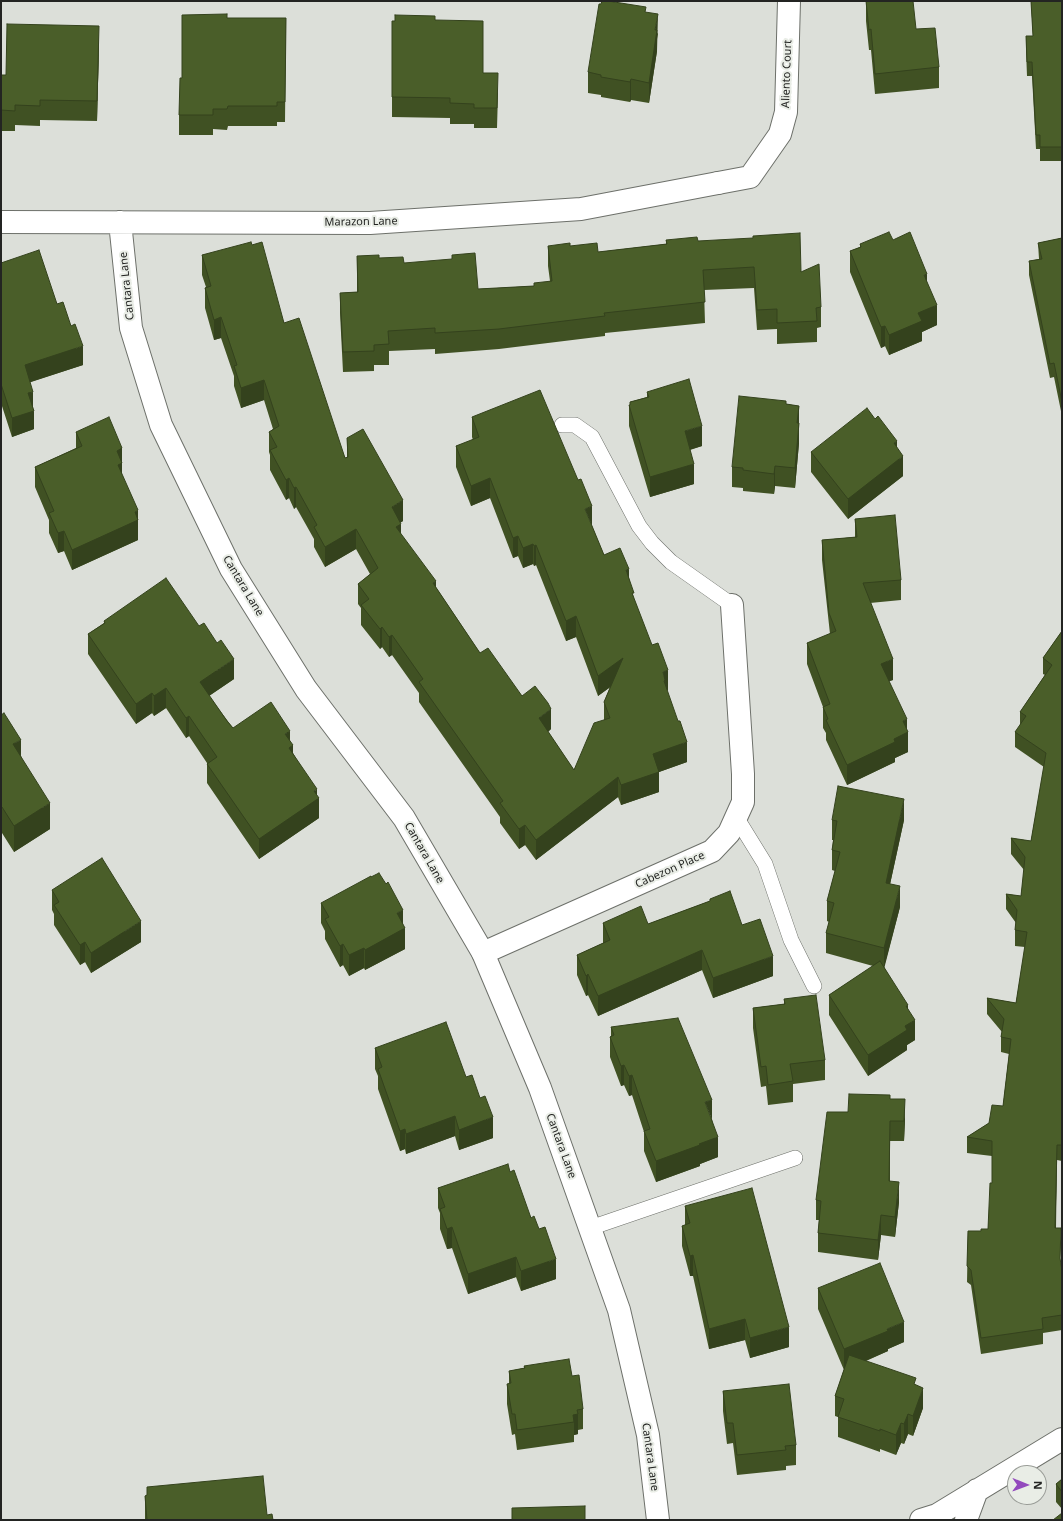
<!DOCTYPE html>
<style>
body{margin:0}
#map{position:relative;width:1063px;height:1521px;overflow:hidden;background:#dcdfd9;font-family:"Noto Sans",sans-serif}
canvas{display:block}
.frame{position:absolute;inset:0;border:2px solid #232422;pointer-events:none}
.north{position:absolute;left:1007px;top:1465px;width:40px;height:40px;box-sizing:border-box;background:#e9ede6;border:1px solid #9a9d98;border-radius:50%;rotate:91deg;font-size:11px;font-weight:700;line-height:16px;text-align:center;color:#232422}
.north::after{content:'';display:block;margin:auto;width:14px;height:18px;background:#934abd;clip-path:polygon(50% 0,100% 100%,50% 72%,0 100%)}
</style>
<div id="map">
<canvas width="1063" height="1521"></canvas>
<div class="frame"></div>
<div class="north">N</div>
</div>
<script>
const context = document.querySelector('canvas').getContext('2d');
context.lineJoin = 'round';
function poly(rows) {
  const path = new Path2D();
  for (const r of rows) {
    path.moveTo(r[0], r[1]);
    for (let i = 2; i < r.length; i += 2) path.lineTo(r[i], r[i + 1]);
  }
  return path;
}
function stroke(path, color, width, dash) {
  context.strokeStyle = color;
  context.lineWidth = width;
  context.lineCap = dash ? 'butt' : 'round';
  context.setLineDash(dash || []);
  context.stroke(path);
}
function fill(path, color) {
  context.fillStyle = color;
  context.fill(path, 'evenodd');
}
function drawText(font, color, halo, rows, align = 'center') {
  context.font = font + ' "Noto Sans",sans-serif';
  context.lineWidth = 4;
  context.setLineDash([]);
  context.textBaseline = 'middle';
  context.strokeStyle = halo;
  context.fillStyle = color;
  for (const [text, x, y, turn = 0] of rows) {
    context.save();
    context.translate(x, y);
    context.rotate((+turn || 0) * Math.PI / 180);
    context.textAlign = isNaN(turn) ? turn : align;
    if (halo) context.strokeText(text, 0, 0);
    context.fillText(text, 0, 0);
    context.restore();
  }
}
const service = poly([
 [562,425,575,425,592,437,639,526,652,543,671,562,732,605],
 [736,817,765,864,791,940,814,986],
 [590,1228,795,1158]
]);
const minor = poly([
 [718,183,750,177,780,134,786,112,789,1],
 [483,953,712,851,729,833,743,802,743,774,732,605]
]);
const tertiary = poly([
 [1,222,370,223,581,209,718,183],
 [120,222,131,328,161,425,231,569,306,689,404,818,483,953,540,1088,619,1310,648,1435,658,1520],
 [921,1520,937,1515,1062,1439],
 [966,1520,977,1490]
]);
stroke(service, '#6d706a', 16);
stroke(minor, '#6d706a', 24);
stroke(tertiary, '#6d706a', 24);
stroke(service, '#fff', 15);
stroke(minor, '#fff', 22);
stroke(tertiary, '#fff', 22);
fill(poly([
 [866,1,916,29,939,67,939,88,875,94,871,50,869,50,866,21],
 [1031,1,1062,1,1062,161,1040,161,1040,149,1036,149,1032,76,1027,76,1026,50,1026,36,1033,36],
 [646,12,658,34,657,39,657,51,649,103,631,100,630,102,601,97,601,95,588,93,588,72],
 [227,18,286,18,285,122,277,122,277,126,228,126,227,130,213,129,213,135,179,135,179,115,182,78],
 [435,20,483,73,498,93,497,128,474,128,474,124,450,124,450,118,392,117,392,21],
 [99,46,97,121,40,120,40,126,15,125,15,131,1,131,1,75,6,75],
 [1062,238,1062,416,1054,377,1050,378,1029,275,1029,261,1039,259,1038,243],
 [666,240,698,241,801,272,821,307,821,327,817,328,817,342,777,344,777,329,757,330,754,288,704,290,705,323,605,333,605,336,499,349,435,354,435,349,389,351,389,365,374,365,374,371,343,372,340,313,340,293,357,292,357,256,379,258,404,263,478,289,534,286,550,281,548,266,548,246,570,246,598,252,666,244],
 [893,240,927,282,937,325,922,332,922,341,889,355,885,346,881,348,850,272,850,251,860,247,860,244],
 [252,245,284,323,345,458,347,457,347,438,403,521,400,523,401,535,480,653,522,696,551,729,548,732,574,770,604,720,604,702,610,687,598,696,576,637,566,641,536,565,534,566,533,564,523,568,518,556,513,558,490,498,471,506,456,467,456,446,473,440,472,437,472,417,592,526,604,555,629,578,634,599,668,690,667,691,687,762,659,772,659,792,621,805,618,797,536,860,525,845,519,849,500,823,500,817,419,702,419,693,392,655,389,657,382,647,380,649,361,625,361,608,358,604,358,584,370,574,356,549,325,567,314,547,314,539,296,507,294,509,289,498,286,500,270,470,270,455,269,452,269,432,273,429,264,400,241,408,234,386,234,376,221,338,214,340,205,308,205,288,206,287,202,275,202,255],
 [1,263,57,304,83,365,30,382,33,409,34,429,12,437,1,403],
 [647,392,702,446,690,450,694,484,650,497,629,426,629,405,630,405,630,402,647,397],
 [786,404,799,406,799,443,795,488,775,486,774,494,743,491,743,488,732,487,732,467],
 [76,432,122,448,122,475,138,519,138,540,72,570,64,551,58,553,49,533,49,520,35,487,35,467,76,448],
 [897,448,903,476,848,519,811,472,811,452],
 [855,519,901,580,901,600,870,603,893,680,889,681,907,729,908,752,895,758,895,762,847,785,826,740,826,733,823,728,823,707,807,664,807,643,830,634,822,560,822,540,855,537],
 [104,621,234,679,209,696,233,728,290,741,293,753,317,796,319,818,259,859,207,783,207,763,189,736,186,738,166,708,154,716,152,713,136,724,88,654,88,634,104,623],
 [1062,631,1062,1161,1057,1160,1056,1228,1061,1243,1060,1261,1062,1271,1062,1330,1043,1333,1043,1344,981,1354,971,1285,967,1282,968,1231,981,1231,988,1229,992,1183,992,1156,967,1153,967,1137,989,1123,1003,1106,1009,1054,1001,1052,1001,1037,1002,1032,987,1014,987,998,1016,1003,1025,947,1015,946,1015,930,1016,923,1006,909,1006,894,1021,896,1024,870,1011,854,1011,838,1031,841,1044,767,1015,747,1015,732,1020,726,1020,712,1045,675,1043,674,1043,658],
 [1,715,21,756,50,829,14,852,2,833,1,833],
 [832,820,904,820,890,884,900,907,884,967,908,1009,915,1040,907,1045,907,1050,868,1076,829,1015,829,995,873,966,826,953,826,933,829,922,827,921,827,901,835,871,832,870,832,850,833,840,832,840],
 [52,890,141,942,91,973,85,962,80,965,54,925,54,914,52,910],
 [710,899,742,925,773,976,713,998,702,970,598,1016,588,995,586,996,577,975,577,955,603,943,603,923,648,924,710,901],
 [321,903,403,925,405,949,365,970,364,968,349,976,343,965,340,967,325,939,325,931,321,923],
 [784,999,825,1060,825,1080,793,1084,793,1102,768,1105,766,1086,761,1087,753,1028,753,1008,784,1004],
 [611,1027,712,1119,718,1157,700,1164,700,1166,656,1182,644,1151,644,1132,632,1095,629,1096,624,1085,621,1086,610,1057,610,1037,611,1036],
 [375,1048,466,1077,493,1138,459,1150,455,1136,406,1154,405,1149,400,1151,378,1089,378,1076,375,1069],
 [890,1099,905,1119,904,1141,890,1141,890,1181,899,1202,895,1237,881,1235,878,1260,818,1252,818,1233,819,1220,816,1220,816,1200,848,1112],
 [510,1172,531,1218,556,1279,521,1291,516,1277,468,1294,452,1248,447,1249,440,1229,440,1213,438,1208,438,1188],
 [685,1206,789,1347,750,1358,745,1340,709,1349,693,1276,690,1276,682,1246,682,1226,685,1225],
 [818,1288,904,1342,888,1349,888,1351,866,1361,916,1385,923,1408,913,1436,908,1434,904,1444,901,1443,896,1455,880,1449,880,1452,838,1437,838,1417,835,1416,835,1396,844,1369,844,1370,818,1309],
 [524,1366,572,1376,583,1409,583,1429,578,1430,578,1434,574,1435,574,1442,517,1450,515,1434,512,1435,507,1404,507,1384,509,1384,509,1371,524,1368],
 [723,1391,796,1445,796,1465,786,1466,786,1470,737,1475,733,1443,727,1444,723,1411],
 [1062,1479,1062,1509,1056,1502,1056,1484],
 [147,1487,267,1515,273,1520,145,1520,145,1496,147,1495]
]), '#405123');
fill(poly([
 [658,14,657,51,649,103,649,83,655,30],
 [99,26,99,46,97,121,97,101],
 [631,79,631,100,630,102,630,82],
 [927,274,927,294,924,275],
 [937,305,937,325,922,332,922,341,889,355,889,335,918,313],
 [221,317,221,338,214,340,214,320],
 [885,326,885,346,881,348,881,327],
 [83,346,83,365,25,384,25,365],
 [264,380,264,400,241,408,241,388],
 [33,392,33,411,28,393],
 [799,406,799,443,795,488,795,468,797,423],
 [34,411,34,429,12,437,12,418],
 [702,426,702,446,685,451,685,431],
 [897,441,897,461,903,456,903,476,848,519,848,499,894,443],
 [122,448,122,483,118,485,117,451],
 [694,464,694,484,650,497,650,477],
 [775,466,775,486,774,494,774,474],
 [289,478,289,498,286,500,286,480],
 [490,478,490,498,471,506,471,486],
 [296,487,296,507,294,509,294,488],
 [403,500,403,521,392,527,392,507],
 [592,506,592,526,585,509],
 [138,510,138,540,72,570,72,550,135,512],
 [401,524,401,545,396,527],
 [356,529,356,549,325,567,325,547],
 [64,531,64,551,58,553,58,533],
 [518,536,518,556,513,558,513,538],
 [533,544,533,564,523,568,523,548],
 [536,545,536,565,534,566,534,546],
 [629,569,629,589,626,570],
 [436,581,436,601,433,583],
 [576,616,576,637,566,641,566,621],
 [382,627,382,647,380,649,380,629],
 [392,635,392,655,389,657,389,637],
 [623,658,623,678,598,696,598,676],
 [234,659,234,679,200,702,200,682],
 [893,659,893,680,881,684,881,664],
 [668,670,668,690,665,691,663,672],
 [166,688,166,708,154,716,154,696],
 [152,693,152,713,136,724,136,704],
 [551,709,551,729,539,739,539,718],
 [189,716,189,736,186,738,186,718],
 [907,719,907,732,908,732,908,752,895,758,895,762,847,785,847,765,894,739,903,721],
 [290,731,290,747,293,745,293,765,285,734],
 [21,740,21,766,13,744],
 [687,742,687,762,659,772,659,792,621,805,621,785,653,754],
 [618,777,618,797,536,860,536,840],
 [317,789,317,799,319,798,319,818,259,859,259,839],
 [904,799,904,820,886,903,886,883],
 [50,803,50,829,14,852,14,826],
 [1,807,2,807,2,833,1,833],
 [525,825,525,845,519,849,519,829],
 [900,886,900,907,884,969,884,948],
 [403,910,403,929,405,928,405,949,365,970,365,950,397,913],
 [141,921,141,942,91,973,91,953],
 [85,942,85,962,80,965,80,945],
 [343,944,343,965,340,967,340,946],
 [364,948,364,968,349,976,349,955],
 [702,950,702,970,598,1016,598,996],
 [773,956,773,976,713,998,713,978],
 [588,974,588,995,586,996,586,976],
 [908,1005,908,1024,915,1020,915,1040,907,1045,907,1050,868,1076,868,1055,906,1006],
 [624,1065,624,1085,621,1086,621,1066],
 [632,1075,632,1095,629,1096,629,1076],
 [905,1099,905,1119,904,1141,904,1121],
 [712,1100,712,1120,705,1102],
 [455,1116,455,1136,406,1154,406,1134],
 [493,1117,493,1138,459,1150,459,1130],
 [405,1129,405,1149,400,1151,400,1131],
 [718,1137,718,1157,700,1164,700,1166,656,1182,656,1161,699,1144],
 [1057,1145,1057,1160,1055,1243,1055,1228],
 [899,1182,899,1202,895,1237,895,1217],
 [881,1215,881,1235,878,1260,878,1240],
 [452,1227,452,1248,447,1249,447,1229],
 [693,1255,693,1276,690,1276,690,1256],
 [516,1257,516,1277,468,1294,468,1274],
 [556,1259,556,1279,521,1291,521,1271],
 [745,1319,745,1340,709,1349,709,1329],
 [904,1322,904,1342,888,1349,888,1351,844,1370,844,1349,887,1329],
 [789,1327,789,1347,750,1358,750,1338],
 [923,1388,923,1408,913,1436,913,1416],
 [578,1414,578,1434,574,1435,574,1422,573,1415],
 [908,1414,908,1434,904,1444,904,1424],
 [901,1423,901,1443,896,1455,896,1435]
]), '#34421d');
const building = poly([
 [602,1,608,1,646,7,645,12,658,14,655,30,657,30,649,83,631,79,630,82,601,77,601,75,588,72,599,4,601,4,602,1],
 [866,1,913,1,916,29,935,28,939,67,875,74,871,29,869,30,866,1],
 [1031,1,1062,1,1062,147,1040,147,1040,135,1036,135,1032,62,1027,62,1026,36,1033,36,1031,1],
 [227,14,227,18,286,18,285,102,277,102,277,106,228,106,227,109,213,109,213,115,179,115,180,78,182,78,182,15,227,14],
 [395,15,435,16,435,20,483,21,483,73,498,73,497,108,474,108,474,104,450,103,450,98,392,97,392,21,395,21,395,15],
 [7,24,99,26,97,101,40,100,40,106,15,105,15,111,1,110,1,75,6,75,7,24],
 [889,232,893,240,910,232,927,274,924,275,937,305,918,313,922,321,889,335,885,326,881,327,850,251,861,247,860,244,889,232],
 [800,233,801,272,819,264,821,307,816,308,817,321,777,323,777,309,757,310,754,267,703,270,705,302,604,313,605,316,499,329,435,333,435,328,388,331,389,344,374,345,374,351,343,352,340,293,358,292,357,256,379,255,379,258,403,257,404,263,452,259,452,255,475,253,478,289,534,286,534,283,552,281,548,246,570,243,570,246,597,243,598,252,667,244,666,240,697,237,698,241,753,238,753,236,800,233],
 [1062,238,1062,402,1054,363,1050,364,1029,261,1042,259,1038,243,1062,238],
 [251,242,252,245,262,242,284,323,299,318,345,458,348,457,347,438,363,429,403,500,392,507,401,524,396,527,436,581,433,583,480,653,488,648,522,696,535,686,548,703,551,709,539,718,574,770,594,723,610,718,604,702,623,658,598,676,576,616,566,621,536,545,534,546,533,544,523,548,518,536,513,538,490,478,471,486,456,446,479,437,472,417,540,390,578,480,581,479,592,506,585,509,604,555,620,548,629,569,626,570,634,593,632,593,652,645,658,643,668,670,663,672,665,680,664,681,678,721,680,721,687,742,653,754,659,772,621,785,618,777,536,840,525,825,519,829,500,803,503,801,419,682,423,679,392,635,389,637,382,627,380,629,361,605,369,599,358,584,378,568,356,529,325,547,314,527,317,525,296,487,294,488,289,478,286,480,270,450,277,447,269,432,279,426,264,380,241,388,234,366,237,365,221,317,214,320,205,288,211,286,202,255,251,242],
 [39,250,57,304,63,302,71,326,75,324,83,346,25,365,33,392,28,393,34,411,12,418,1,384,1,263,39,250],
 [689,379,702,426,685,431,694,464,650,477,629,405,630,405,630,402,649,397,647,392,689,379],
 [739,396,786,401,786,404,799,406,797,423,799,423,795,468,775,466,774,474,743,470,743,468,732,467,739,396],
 [867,408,875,419,878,416,897,441,894,443,903,456,848,499,811,452,867,408],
 [109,417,122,448,117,451,122,463,118,465,138,510,135,512,138,520,72,550,64,531,58,533,49,513,54,511,35,467,82,446,76,432,109,417],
 [895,515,901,580,863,583,893,659,881,664,907,719,903,721,908,732,894,739,895,742,847,765,826,720,828,719,823,707,830,704,807,643,836,631,829,613,822,540,857,537,855,519,895,515],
 [166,578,199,626,204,623,217,643,221,640,234,659,200,682,227,721,233,728,271,702,290,731,285,734,293,745,289,748,317,789,314,791,319,798,259,839,207,764,217,757,189,716,186,718,166,688,154,696,152,693,136,704,88,634,105,623,104,621,166,578],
 [1062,631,1062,1145,1057,1145,1055,1228,1061,1228,1060,1258,1062,1271,1062,1315,1042,1318,1043,1329,981,1338,971,1270,967,1266,968,1231,981,1231,981,1229,988,1229,990,1183,992,1183,992,1141,967,1137,989,1123,992,1105,1003,1106,1011,1039,1001,1037,1004,1019,987,998,1016,1003,1027,932,1015,930,1017,910,1006,894,1021,896,1025,857,1011,838,1031,841,1046,753,1015,732,1026,716,1020,712,1052,665,1043,658,1062,631],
 [4,713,21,740,13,744,50,803,14,826,2,807,1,807,1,715,4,713],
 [838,786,904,799,886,883,900,886,884,948,826,933,834,903,827,901,840,852,832,850,837,821,832,820,838,786],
 [102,858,141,921,91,953,85,942,80,945,54,905,59,902,52,890,102,858],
 [379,873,386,884,388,882,403,910,397,913,405,928,365,950,364,948,349,955,343,944,340,946,325,919,329,917,321,903,371,876,371,877,379,873],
 [730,891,742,925,760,919,773,956,713,978,702,950,598,996,588,974,586,976,577,955,610,940,603,923,641,906,648,924,710,901,710,899,730,891],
 [880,961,908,1005,906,1006,915,1020,905,1026,907,1030,868,1055,829,995,880,961],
 [816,995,825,1060,790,1064,793,1081,768,1085,766,1066,761,1067,753,1008,785,1004,784,999,816,995],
 [678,1018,712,1100,705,1102,718,1137,699,1144,700,1145,656,1161,644,1131,650,1129,632,1075,629,1076,624,1065,621,1066,610,1037,614,1035,611,1027,678,1018],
 [446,1022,466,1077,472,1075,480,1098,485,1096,493,1117,459,1130,455,1116,406,1134,405,1129,400,1131,378,1069,382,1067,375,1048,446,1022],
 [849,1094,890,1095,890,1099,905,1099,904,1121,890,1121,889,1181,899,1182,895,1217,881,1215,878,1240,818,1233,821,1201,816,1200,827,1112,848,1112,849,1094],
 [508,1164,510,1172,514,1170,531,1218,534,1216,539,1229,545,1227,556,1259,521,1271,516,1257,468,1274,452,1227,447,1229,440,1209,445,1207,438,1188,508,1164],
 [752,1188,789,1327,750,1338,745,1319,709,1329,693,1255,690,1256,682,1226,690,1223,685,1206,752,1188],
 [880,1263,904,1322,887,1329,888,1331,844,1349,818,1288,880,1263],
 [849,1355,916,1378,914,1384,923,1388,913,1416,908,1414,904,1424,901,1423,896,1435,880,1429,880,1431,838,1417,844,1399,835,1396,849,1355],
 [569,1359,572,1376,579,1375,583,1409,577,1410,578,1414,573,1415,574,1422,517,1430,515,1414,512,1414,507,1384,511,1383,509,1371,525,1368,524,1366,569,1359],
 [789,1384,796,1445,785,1446,786,1450,737,1455,733,1423,727,1423,723,1391,789,1384],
 [263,1476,267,1515,272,1514,273,1520,147,1520,145,1496,147,1495,147,1487,263,1476],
 [1062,1479,1062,1492,1056,1484,1062,1479],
 [585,1506,585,1520,512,1520,512,1508,585,1506],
 [1062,1513,1062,1520,1053,1520,1062,1513]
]);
fill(building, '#4a5e29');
stroke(building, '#34421d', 1);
drawText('11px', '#232422', '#e9ede6', [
 ["Aliento Court",787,74,-88],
 ["Marazon Lane",361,222,-1],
 ["Cantara Lane",127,286,-96],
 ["Cantara Lane",243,586,59],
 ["Cantara Lane",424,853,60],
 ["Cabezon Place",670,870,-24],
 ["Cantara Lane",561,1146,70],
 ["Cantara Lane",650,1457,82]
]);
</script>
